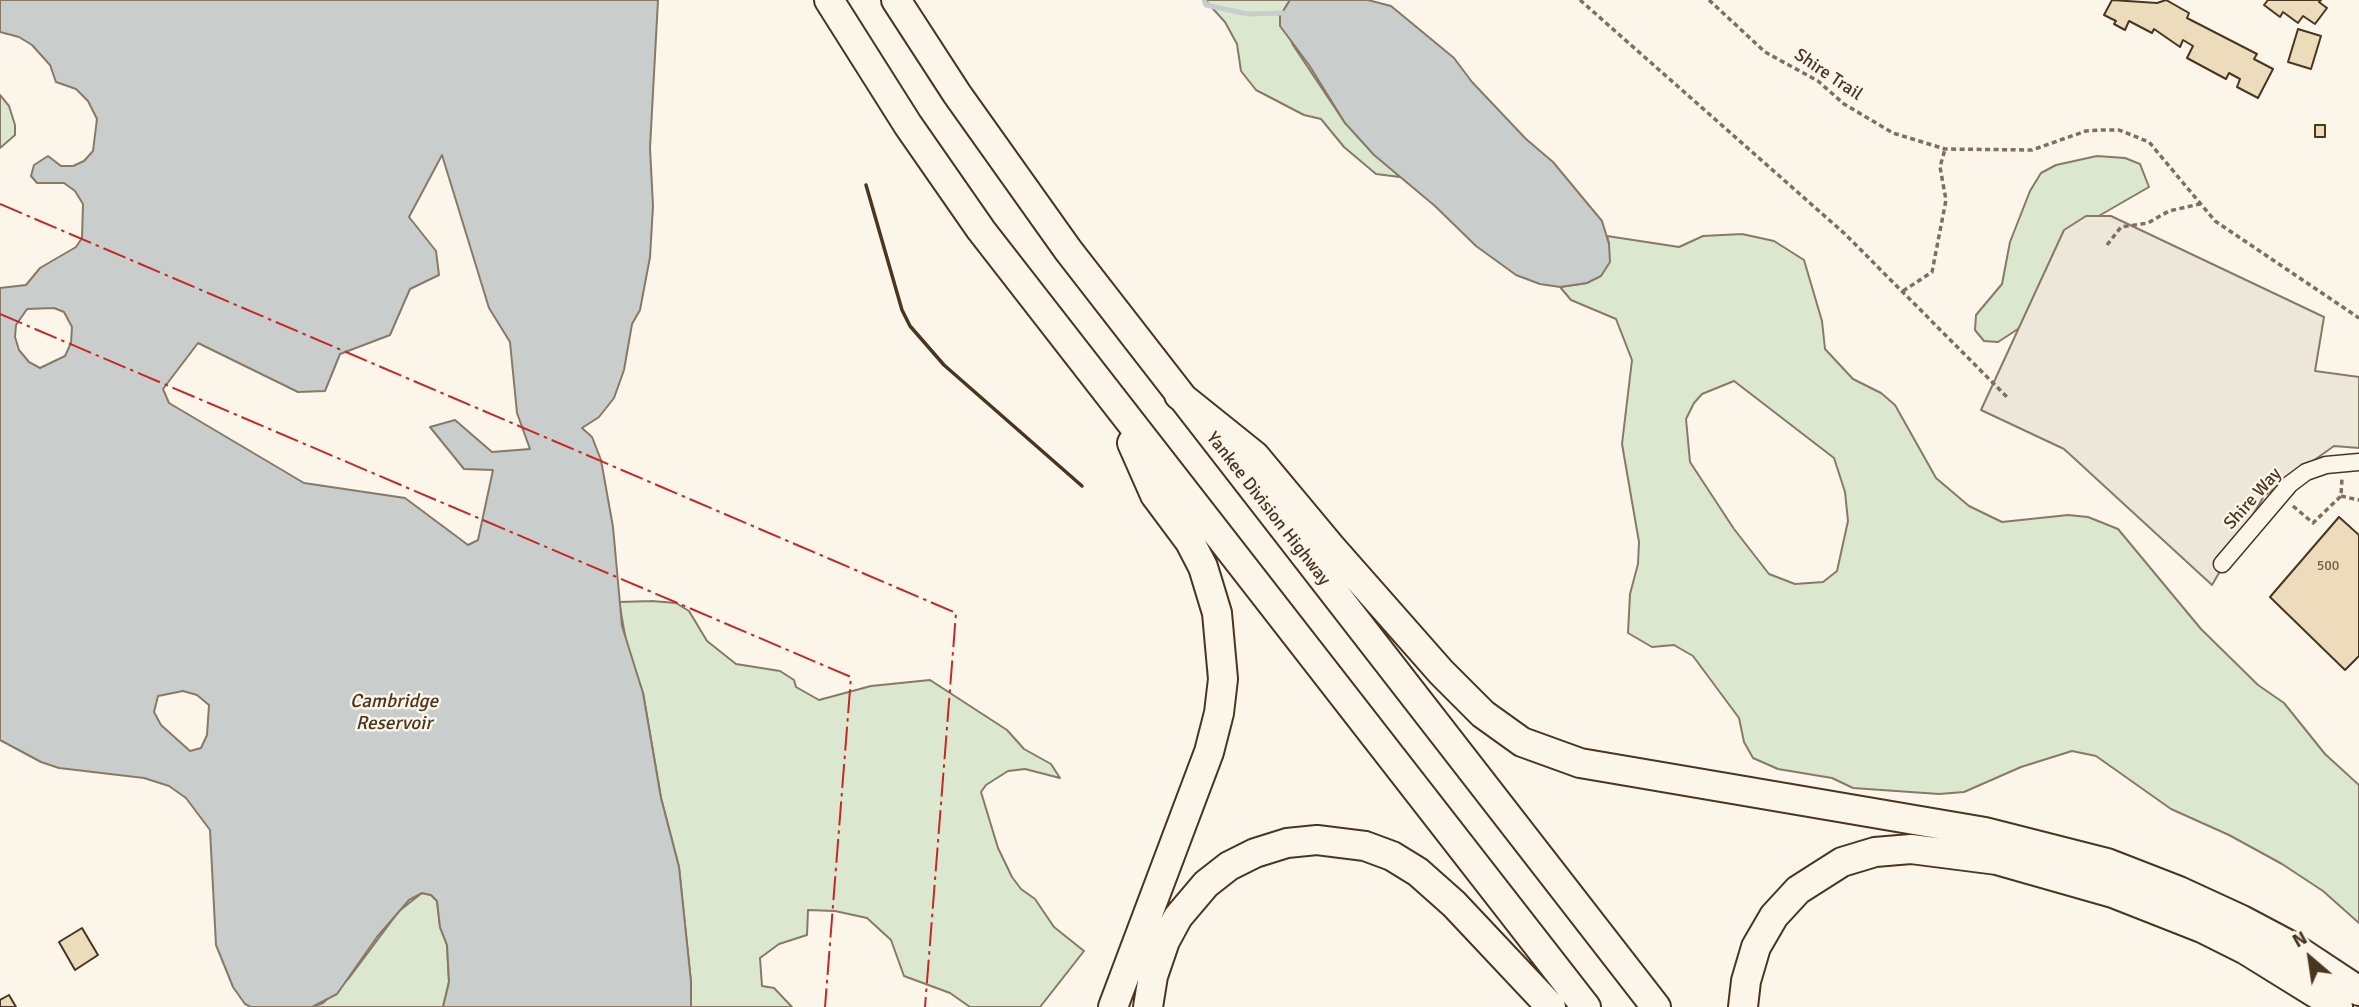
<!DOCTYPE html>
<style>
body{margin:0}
#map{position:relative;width:2359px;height:1007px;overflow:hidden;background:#fbf6e9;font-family:Signika,sans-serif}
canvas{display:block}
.north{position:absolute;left:2275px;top:923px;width:70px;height:70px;-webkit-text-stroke:5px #fbf6e9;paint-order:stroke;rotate:331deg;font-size:19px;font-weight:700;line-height:28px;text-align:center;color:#4a3520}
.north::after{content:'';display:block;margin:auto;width:24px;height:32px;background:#4a3520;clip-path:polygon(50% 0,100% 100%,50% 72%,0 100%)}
</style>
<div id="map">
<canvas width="2359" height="1007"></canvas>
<div class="north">N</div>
</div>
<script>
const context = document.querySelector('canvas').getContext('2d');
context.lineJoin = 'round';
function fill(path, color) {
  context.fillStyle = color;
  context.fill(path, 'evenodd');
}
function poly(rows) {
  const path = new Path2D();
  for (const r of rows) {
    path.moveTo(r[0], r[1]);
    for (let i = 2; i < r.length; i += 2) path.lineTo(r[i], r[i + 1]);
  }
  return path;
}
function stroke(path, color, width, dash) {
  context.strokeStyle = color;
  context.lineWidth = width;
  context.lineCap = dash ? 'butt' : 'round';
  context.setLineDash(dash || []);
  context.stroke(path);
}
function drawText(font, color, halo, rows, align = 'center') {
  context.font = font + ' Signika,sans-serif';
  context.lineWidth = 5;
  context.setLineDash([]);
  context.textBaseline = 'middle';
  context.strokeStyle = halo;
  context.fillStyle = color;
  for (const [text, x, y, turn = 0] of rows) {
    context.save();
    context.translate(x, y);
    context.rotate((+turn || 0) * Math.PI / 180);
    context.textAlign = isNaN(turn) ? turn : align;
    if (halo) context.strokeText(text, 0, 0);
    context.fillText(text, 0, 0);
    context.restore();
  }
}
const green = poly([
 [1205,0,1290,0,1280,16,1293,45,1345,123,1400,177,1376,174,1344,147,1321,119,1304,115,1256,90,1241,71,1237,44,1225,22,1205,0],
 [0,95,9,106,15,125,15,135,0,148,0,95],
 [2097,156,2125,158,2140,164,2149,187,2090,221,2018,329,1998,342,1984,341,1975,330,1976,315,2002,284,2010,242,2030,191,2041,173,2056,165,2097,156],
 [1742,234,1774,241,1804,260,1822,321,1825,349,1853,379,1881,393,1895,405,1936,478,1969,506,2002,522,2068,515,2088,517,2118,529,2201,629,2258,685,2284,703,2325,754,2359,785,2359,923,2323,891,2282,864,2229,835,2171,809,2096,756,2072,751,2021,767,1964,792,1939,794,1853,788,1832,778,1778,769,1753,758,1744,742,1739,718,1693,656,1674,645,1652,647,1628,633,1630,594,1638,564,1639,542,1622,444,1632,360,1616,319,1571,300,1560,287,1587,283,1609,244,1607,236,1679,247,1703,236,1742,234],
 [1734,381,1834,458,1845,492,1848,521,1837,571,1823,582,1795,584,1769,574,1734,529,1690,462,1686,419,1694,403,1702,394,1734,381],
 [652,601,676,603,689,611,707,641,736,664,780,671,794,680,796,687,819,700,871,686,930,680,1007,730,1024,749,1051,764,1060,778,1025,769,1008,771,986,785,981,792,998,848,1012,877,1021,889,1035,899,1054,927,1084,951,1040,1007,970,1007,950,993,904,976,891,940,867,918,835,911,808,910,807,935,779,944,760,958,762,986,774,988,792,1007,691,1007,691,982,679,867,661,798,643,693,628,652,619,602,652,601],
 [422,893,431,895,437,901,440,927,447,945,449,982,443,1007,312,1007,323,1003,349,978,399,911,422,893]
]);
fill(green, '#dce7d0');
stroke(green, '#887966', 2);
const parking = poly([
 [2086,216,2111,216,2324,317,2315,371,2359,377,2359,448,2334,446,2264,496,2212,585,2064,449,1981,410,2064,230,2086,216]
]);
fill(parking, '#ede7d9');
stroke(parking, '#887966', 2);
const water = poly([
 [0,0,658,0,650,148,653,206,650,257,640,310,632,324,624,370,614,398,599,417,582,428,592,437,601,460,613,527,622,626,643,693,661,798,679,867,691,982,691,1007,443,1007,449,982,447,945,440,927,437,901,431,895,422,893,409,900,377,937,337,994,312,1007,251,1007,245,1004,233,987,216,945,210,830,186,798,169,786,144,778,59,768,41,762,0,740,0,288,26,285,40,268,76,247,82,238,83,204,75,191,64,183,37,183,31,176,34,165,48,156,61,166,73,166,84,161,93,151,97,119,88,101,76,89,56,82,50,65,32,45,19,37,0,32,0,0],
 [442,155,489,308,510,342,517,413,530,449,492,452,455,420,430,427,464,469,493,470,478,540,468,545,405,498,304,483,169,403,163,389,198,343,298,392,325,391,340,354,390,335,410,289,439,275,436,251,409,217,442,155],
 [54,308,64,312,72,327,71,343,65,356,40,368,29,362,19,350,15,337,16,325,27,309,54,308],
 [183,691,197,695,209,705,207,735,201,748,190,751,161,725,154,712,158,696,183,691],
 [1290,0,1368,0,1391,6,1454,58,1472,82,1526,139,1553,162,1602,221,1609,244,1610,262,1601,276,1587,283,1560,287,1540,284,1516,275,1476,246,1435,206,1374,155,1345,123,1309,65,1280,26,1280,16,1290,0]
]);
fill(water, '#c9cecd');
stroke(water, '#887966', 2);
stroke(poly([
 [1204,0,1206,5,1247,14,1283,13]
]), '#c9cecd', 5);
const building = poly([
 [2112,0,2157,3,2166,0,2189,13,2187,18,2257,54,2254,59,2273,69,2258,98,2237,87,2240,79,2229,73,2226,79,2187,58,2193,46,2183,40,2180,47,2154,29,2152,33,2129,21,2125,30,2114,24,2116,21,2104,15,2112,0],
 [2268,0,2321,0,2319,2,2327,8,2315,24,2303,16,2298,23,2283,12,2280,17,2264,5,2268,0],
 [2298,29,2321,36,2311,69,2288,62,2298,29],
 [2315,125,2325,125,2325,137,2315,137,2315,125],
 [2339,517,2359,535,2359,656,2345,670,2270,597,2339,517],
 [82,928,98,955,75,970,59,942,82,928],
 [9,995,16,1007,0,1007,0,1000,9,995]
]);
fill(building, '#ecdcbc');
stroke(building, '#4a3520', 2);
const street = poly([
 [2222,564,2290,484,2306,472,2326,465,2359,462]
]);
const highway = poly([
 [829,0,908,125,981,230,1586,1007],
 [896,0,957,94,1068,250,1656,1007],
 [1179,395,1255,456,1330,546,1441,672,1483,714,1522,742,1580,763,1985,832,2107,863,2179,891,2242,920,2291,946,2359,991],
 [1113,1007,1209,752,1219,713,1223,679,1217,613,1203,567,1190,542,1155,495,1132,443],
 [1148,1007,1153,976,1165,941,1178,917,1206,884,1229,866,1255,853,1287,843,1317,840,1365,846,1392,856,1418,872,1454,904,1551,1007],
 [1743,1007,1746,981,1756,947,1774,916,1798,890,1842,862,1875,852,1911,849,1997,860,2113,893,2202,928,2246,950,2338,1007]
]);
stroke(street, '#4a3520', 19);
stroke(highway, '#4a3520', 32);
stroke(poly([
 [1580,0,1845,234,2008,398],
 [1709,0,1765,52,1818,81,1844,104,1893,133,1945,149,2032,150,2086,131,2101,130,2119,130,2149,142,2215,221,2359,318],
 [2107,245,2121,227,2148,223,2169,211,2200,204],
 [1903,291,1932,272,1946,200,1940,167,1945,149],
 [2341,496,2359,500],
 [2293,506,2313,523,2341,496,2342,478]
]), '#7f6f5c', 3.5, [5, 3.5]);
stroke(street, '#fbf6e9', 16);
stroke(highway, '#fbf6e9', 28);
stroke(poly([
 [866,185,902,310,910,326,944,365,1082,486]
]), '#4a3520', 3.5);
stroke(poly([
 [0,204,956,613,925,1007],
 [0,314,851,677,825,1007]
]), '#c62828', 2, [24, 5, 3.5, 5]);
drawText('14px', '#725f47', null, [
 ["500",2328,566]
]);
drawText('18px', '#4a3520', '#fbf6e9', [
 ["Shire Trail",1828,75,34],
 ["Shire Way",2253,499,-48],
 ["Yankee Division Highway",1268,509,52]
]);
drawText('italic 19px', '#4a3520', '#fbf6e9', [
 ["Cambridge",394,702],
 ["Reservoir",394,724]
]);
</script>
